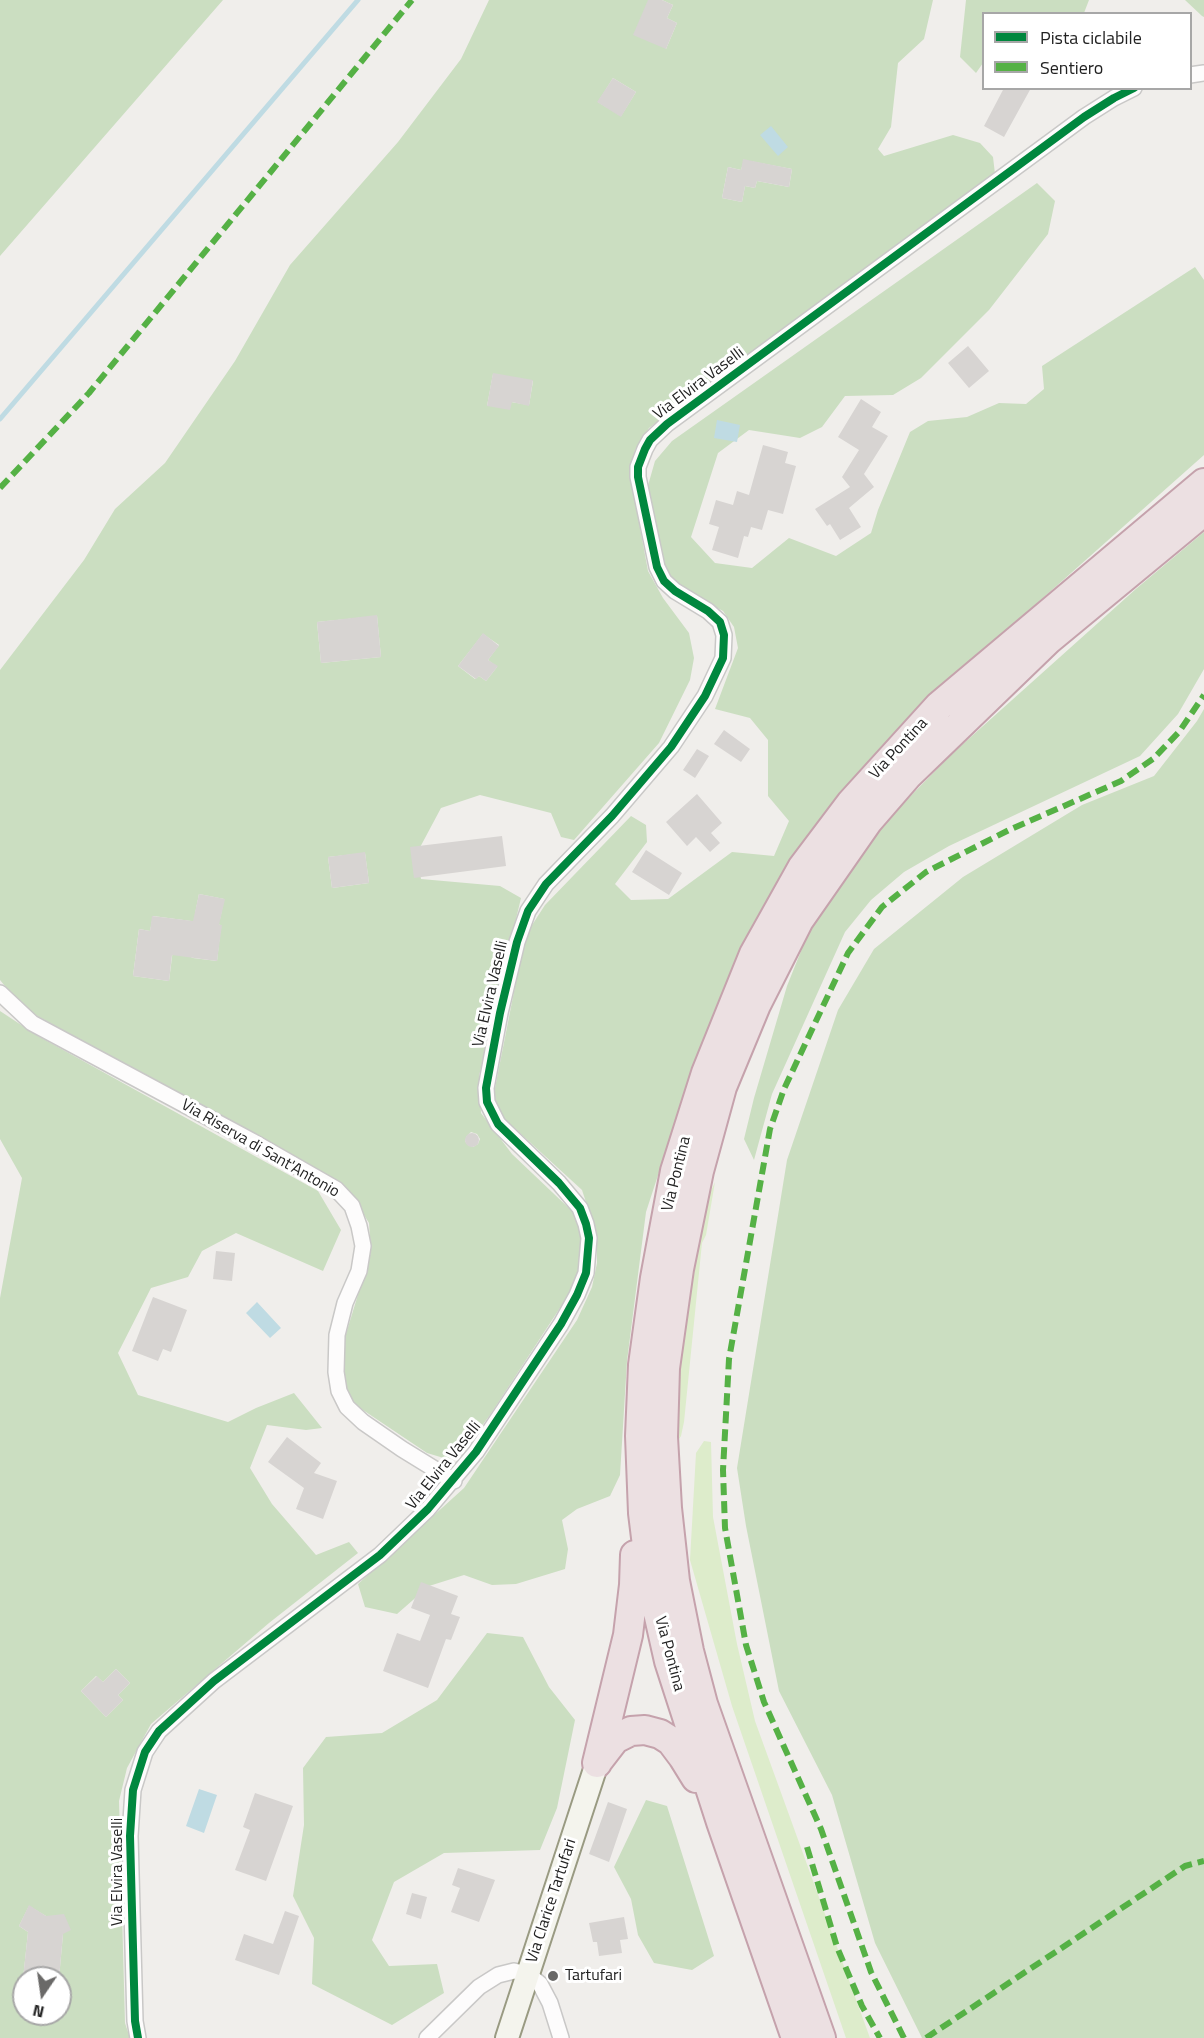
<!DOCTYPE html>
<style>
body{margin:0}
#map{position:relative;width:1204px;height:2038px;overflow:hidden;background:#f0eeeb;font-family:"Titillium Web",sans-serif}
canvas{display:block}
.legend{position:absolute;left:982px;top:12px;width:210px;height:78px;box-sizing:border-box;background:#fff;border:2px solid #a7a7a7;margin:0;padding:8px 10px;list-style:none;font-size:18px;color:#222}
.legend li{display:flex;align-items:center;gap:12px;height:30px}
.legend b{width:30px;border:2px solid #a7a7a7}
.north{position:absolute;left:12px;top:1966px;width:60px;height:60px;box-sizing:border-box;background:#fff;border:2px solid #a7a7a7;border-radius:50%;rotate:193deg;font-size:16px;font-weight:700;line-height:24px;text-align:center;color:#222}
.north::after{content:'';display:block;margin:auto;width:21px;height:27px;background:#6a6968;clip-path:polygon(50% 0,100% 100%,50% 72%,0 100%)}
</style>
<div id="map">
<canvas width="1204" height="2038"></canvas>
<ul class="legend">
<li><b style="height:8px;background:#00873e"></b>Pista ciclabile</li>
<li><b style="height:8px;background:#55b145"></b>Sentiero</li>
</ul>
<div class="north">N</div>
</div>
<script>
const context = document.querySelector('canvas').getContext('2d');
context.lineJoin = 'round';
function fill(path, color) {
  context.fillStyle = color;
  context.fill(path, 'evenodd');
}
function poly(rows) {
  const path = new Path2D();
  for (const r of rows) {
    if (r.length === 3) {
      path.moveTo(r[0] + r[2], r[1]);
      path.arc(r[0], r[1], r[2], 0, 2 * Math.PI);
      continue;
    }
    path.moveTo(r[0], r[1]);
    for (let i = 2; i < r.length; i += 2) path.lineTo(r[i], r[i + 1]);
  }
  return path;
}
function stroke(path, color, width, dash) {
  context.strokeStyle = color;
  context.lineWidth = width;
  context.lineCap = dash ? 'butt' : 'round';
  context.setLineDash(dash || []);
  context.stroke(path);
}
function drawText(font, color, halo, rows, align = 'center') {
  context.font = font + ' "Titillium Web",sans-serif';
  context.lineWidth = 6;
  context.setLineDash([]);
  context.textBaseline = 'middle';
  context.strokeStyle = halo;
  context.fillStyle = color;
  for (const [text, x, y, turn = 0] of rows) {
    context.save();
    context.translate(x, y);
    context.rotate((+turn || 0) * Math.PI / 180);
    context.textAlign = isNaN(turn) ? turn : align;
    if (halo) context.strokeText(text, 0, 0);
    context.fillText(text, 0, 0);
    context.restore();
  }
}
fill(poly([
 [715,1182,706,1235,702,1243,684,1422,681,1436,677,1442,673,1410,677,1342,705,1204],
 [704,1441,711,1442,713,1517,737,1644,755,1721,870,2038,846,2038,732,1706,690,1560,696,1453]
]), '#ddeccb');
fill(poly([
 [0,0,223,0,0,256],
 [489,0,648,0,666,49,677,23,667,18,673,5,662,0,933,0,924,39,898,63,891,127,878,149,884,156,953,135,980,143,993,157,995,174,649,428,635,450,631,479,648,571,663,598,689,633,694,658,690,680,659,743,574,840,561,837,551,813,480,795,441,808,417,853,421,879,500,886,521,898,479,1076,481,1113,512,1154,573,1212,582,1238,583,1259,575,1285,490,1415,460,1455,447,1459,427,1453,351,1402,342,1380,342,1347,371,1252,369,1223,356,1202,328,1177,23,1008,0,980,0,670,84,560,115,509,165,463,235,361,290,265,398,142,461,59],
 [613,78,636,92,621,116,598,102],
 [744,160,792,169,789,187,757,181,755,188,745,186,742,202,722,198,728,167,741,170],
 [493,374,533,381,529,405,511,402,487,406],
 [377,616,381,657,321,663,317,622],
 [483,634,499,645,488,660,497,667,486,681,479,676,475,679,458,666],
 [365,853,369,883,332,888,328,857],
 [199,894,224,899,220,919,195,914],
 [153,916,221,925,217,961,193,958,173,949,169,981,133,976,139,929,150,931],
 [471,1132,477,1134,480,1139,478,1144,473,1147,468,1145,465,1141,467,1136],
 [966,0,1089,0,1084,13,984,14,983,63,976,73,960,57],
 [1185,0,1204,0,1204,17,1202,16],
 [1037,183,1055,201,1048,234,989,310,921,378,893,395,845,396,822,427,800,438,749,430,718,453,691,537,715,563,752,568,789,538,836,556,871,533,878,510,910,432,928,421,967,417,999,403,1026,404,1044,389,1042,366,1195,267,1204,280,1204,455,919,708,737,969,692,1071,646,1212,627,1361,620,1475,610,1496,577,1509,562,1520,568,1549,565,1569,516,1584,492,1585,464,1575,429,1586,397,1614,365,1607,358,1584,464,1488,577,1320,592,1287,597,1263,597,1236,582,1190,498,1113,494,1093,525,936,545,905,631,816,646,825,647,842,615,884,631,900,668,899,732,852,774,856,789,821,768,796,768,740,750,718,715,709,738,648,734,627,723,611,676,586,663,573,647,489,655,461,672,441],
 [1204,532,1204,669,1178,714,1140,756,949,846,904,872,871,900,845,932,772,1094,754,1160,744,1139,754,1098,787,986,815,916,869,838,954,752,1137,588],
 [1204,709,1204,2038,922,2038,875,1943,832,1795,779,1691,746,1526,737,1468,787,1160,838,1010,874,949,963,877,1082,805,1154,776,1197,721],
 [0,1011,38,1036,318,1191,341,1230,323,1271,236,1233,202,1251,188,1277,151,1288,118,1353,138,1395,228,1422,256,1408,294,1393,322,1428,306,1430,267,1425,250,1468,272,1504,316,1555,349,1542,358,1553,269,1623,151,1724,127,1768,119,1801,125,2023,130,2038,0,2038,0,1298,22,1178,0,1139],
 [116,1669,130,1683,118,1695,123,1700,106,1717,81,1691,96,1676,103,1682],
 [29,1906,46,1916,63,1934,59,1978,60,2014,24,2014,23,1979,28,1932,19,1926],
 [487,1633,523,1637,549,1687,575,1720,557,1808,540,1850,444,1853,394,1882,372,1940,389,1966,437,1964,444,1993,392,2025,312,1984,314,1938,293,1896,304,1825,303,1768,326,1737,382,1733,437,1700],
 [646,1800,667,1806,714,1956,692,1970,654,1963,638,1935,631,1899,614,1867]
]), '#cbdec1');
fill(poly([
 [771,126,788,147,778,156,760,135],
 [717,420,740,425,737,442,714,438],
 [257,1302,281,1328,270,1338,246,1313],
 [199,1789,217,1795,204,1833,186,1826]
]), '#bfdbe3');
stroke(poly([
 [0,419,358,0]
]), '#bfdbe3', 5);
fill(poly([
 [648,0,662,0,673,5,667,18,677,23,666,49,633,35],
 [613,78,636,92,621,117,597,102],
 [1004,88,1031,88,1004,137,984,126],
 [743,159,792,169,789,187,757,181,755,188,745,186,742,202,722,198,728,167,741,170],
 [968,346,989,371,969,388,948,363],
 [493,373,533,380,529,406,512,402,510,410,487,406],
 [861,399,881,412,872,427,888,436,864,474,874,487,849,508,861,527,840,540,830,524,827,526,815,509,850,487,842,477,859,450,838,437],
 [763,445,788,452,785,463,796,466,783,514,768,510,762,530,751,527,748,537,744,536,738,558,712,550,719,527,709,524,716,500,733,505,737,491,749,495],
 [377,615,381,657,321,663,317,622],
 [483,633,499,646,488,660,498,666,486,681,479,676,476,679,458,666],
 [724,730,750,749,741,762,714,744],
 [697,749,709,756,695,778,683,770],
 [697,794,722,823,711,833,720,843,710,852,696,837,687,846,666,822],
 [502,836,506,866,414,878,410,847],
 [646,850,682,873,669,895,632,872],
 [365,852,369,883,332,888,328,857],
 [199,894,225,899,219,925,222,925,217,961,172,955,169,981,133,976,139,929,150,931,152,916,193,921],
 [472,1140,7],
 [216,1251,235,1253,232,1281,213,1279],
 [153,1297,187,1310,171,1352,163,1349,158,1361,132,1351],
 [287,1437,321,1463,314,1473,337,1481,323,1519,296,1509,304,1488,268,1462],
 [421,1582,458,1596,451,1614,460,1617,451,1640,446,1639,428,1688,383,1671,397,1633,420,1641,430,1615,411,1608],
 [116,1669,130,1683,118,1695,123,1700,106,1717,81,1691,97,1676,103,1682],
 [255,1793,293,1806,266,1881,235,1870,250,1830,243,1827],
 [608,1802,627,1809,609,1862,589,1854],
 [458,1868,495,1880,479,1922,451,1912,460,1888,452,1885],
 [412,1893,427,1897,421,1919,406,1914],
 [29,1905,46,1916,64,1914,71,1930,63,1934,59,1978,23,1978,28,1932,19,1926],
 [285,1911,299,1916,279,1975,235,1960,244,1934,273,1944],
 [624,1917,628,1939,620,1940,622,1953,599,1956,597,1942,593,1942,589,1923]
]), '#d7d4d2');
const street = poly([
 [1190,75,1204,73],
 [0,993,32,1023,252,1141,336,1189,352,1206,359,1226,363,1246,359,1271,345,1303,337,1335,336,1372,339,1391,347,1407,363,1422,402,1449,454,1481],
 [138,2038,135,2021,130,1836,133,1790,145,1752,159,1731,214,1681,380,1555,428,1509,476,1452,561,1324,577,1295,586,1273,589,1238,586,1224,580,1208,559,1183,498,1124,487,1102,486,1088,500,1013,517,942,528,911,546,884,612,816,671,747,705,696,723,658,724,635,720,622,708,611,675,591,664,581,657,567,638,477,638,467,645,449,650,440,667,424,1084,117,1114,98,1134,88],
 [427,2038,479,1987,498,1975,514,1971,528,1974,540,1984,550,2003,561,2038]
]);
const secondary = poly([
 [507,2038,597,1763]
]);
const highway = poly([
 [598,1761,615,1739,631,1731,645,1730,660,1734,671,1741,683,1757,696,1778],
 [597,1763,628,1635,634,1585,635,1555],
 [796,2038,721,1822,669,1661,652,1586,643,1513,640,1436,643,1365,655,1278,675,1171,706,1073,754,954,802,868,851,803,939,706,1204,483],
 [821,2038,703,1704,689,1651,675,1581,667,1508,663,1437,665,1368,679,1269,699,1171,722,1087,756,1005,799,920,868,821,907,776,1048,640,1204,511]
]);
stroke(street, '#c9c8c7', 18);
stroke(secondary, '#999a82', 26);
stroke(highway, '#c5a2ac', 32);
stroke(street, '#fdfcfc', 15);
stroke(secondary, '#f4f4ed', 22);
stroke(highway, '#ece0e2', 28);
stroke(poly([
 [0,488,89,393,412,0],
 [807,1847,837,1947,862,2006,880,2038],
 [904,2038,871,1972,821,1829,764,1702,746,1645,725,1528,723,1470,729,1359,770,1129,784,1089,848,953,882,907,926,872,1009,830,1121,781,1153,759,1179,732,1204,695],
 [926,2038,1185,1866,1204,1861]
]), '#55b145', 6, [12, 6]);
stroke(poly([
 [138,2038,135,2021,130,1836,133,1790,145,1752,159,1731,214,1681,380,1555,428,1509,476,1452,561,1324,577,1295,586,1273,589,1238,586,1224,580,1208,559,1183,498,1124,487,1102,486,1088,500,1013,517,942,528,911,546,884,612,816,671,747,705,696,723,658,724,635,720,622,708,611,675,591,664,581,657,567,638,477,638,467,645,449,650,440,667,424,1084,117,1114,98,1134,88]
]), '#00873e', 8);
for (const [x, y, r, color] of [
 [553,1976,6,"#6a6968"]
]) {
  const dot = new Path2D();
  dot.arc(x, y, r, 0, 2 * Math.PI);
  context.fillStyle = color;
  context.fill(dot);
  stroke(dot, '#fff', 2);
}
drawText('16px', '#222', '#fff', [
 ["Via Elvira Vaselli",699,384,-37],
 ["Via Pontina",899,749,-47],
 ["Via Elvira Vaselli",491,994,-77],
 ["Via Riserva di Sant'Antonio",260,1149,30],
 ["Via Pontina",677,1174,-76],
 ["Via Elvira Vaselli",444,1466,-51],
 ["Via Pontina",669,1654,75],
 ["Via Elvira Vaselli",118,1872,-90],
 ["Via Clarice Tartufari",552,1901,-72]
]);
drawText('16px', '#222', '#fff', [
 ["Tartufari",565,1976]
], 'left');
</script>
